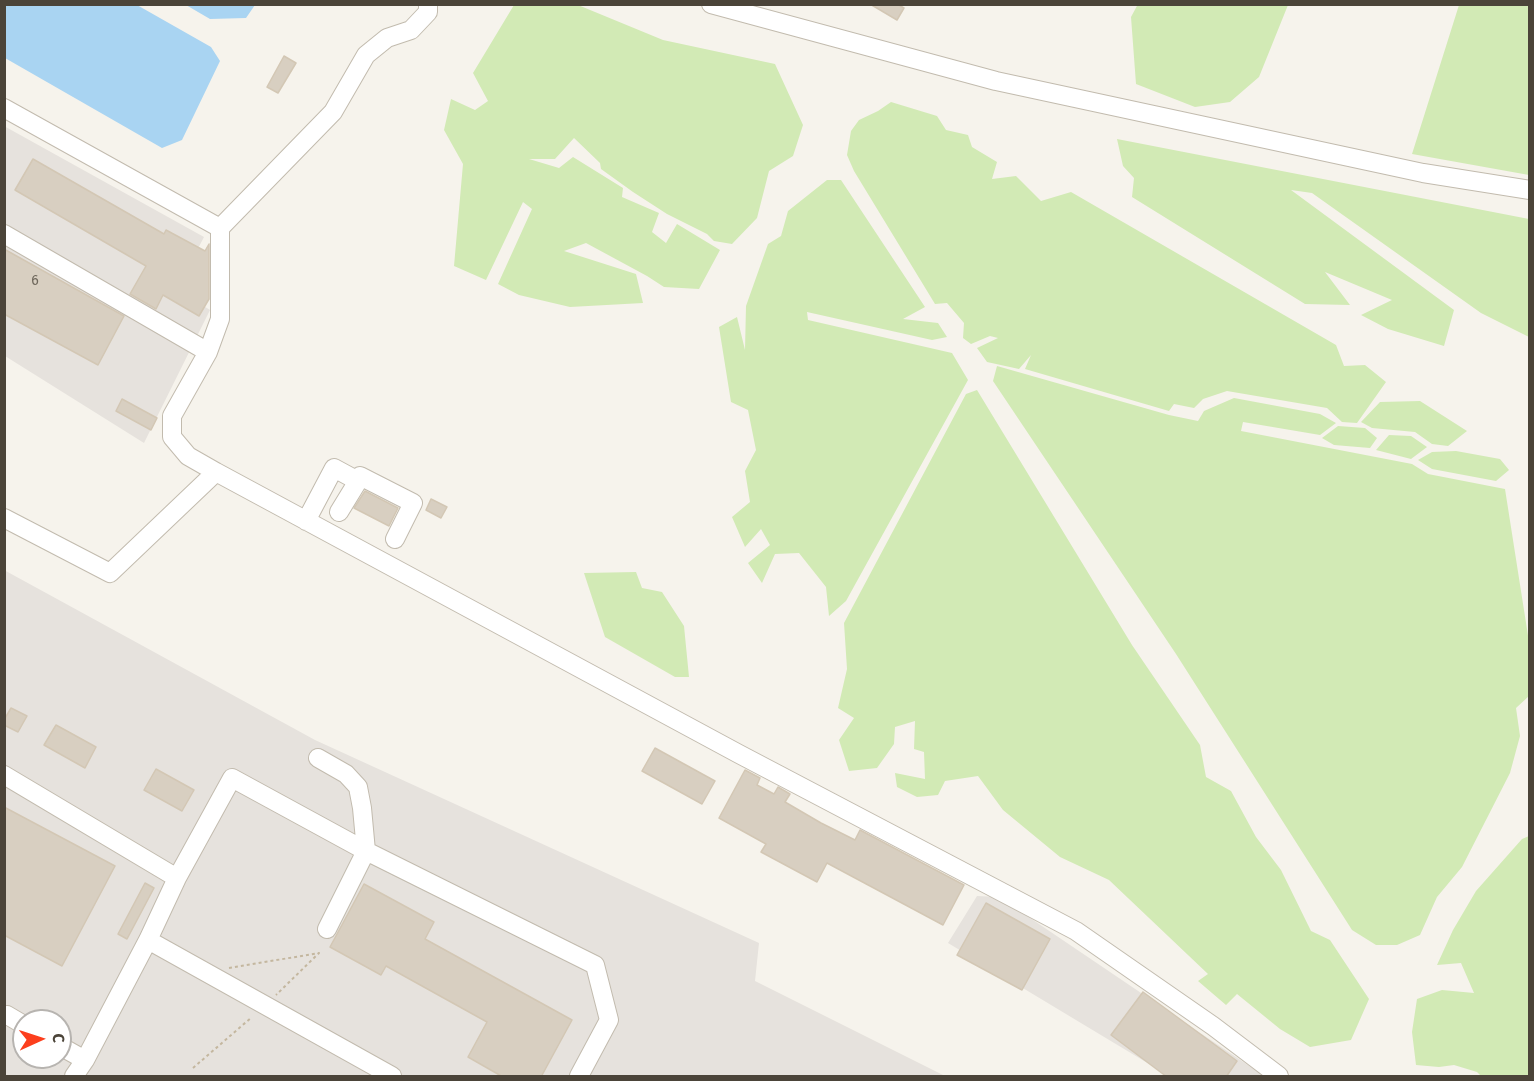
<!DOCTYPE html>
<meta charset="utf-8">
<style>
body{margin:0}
#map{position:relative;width:1534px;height:1081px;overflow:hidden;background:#f6f3ec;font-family:"Fira Sans",sans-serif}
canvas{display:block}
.frame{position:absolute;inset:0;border:6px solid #4b4439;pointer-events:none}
.north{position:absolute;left:12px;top:1009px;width:60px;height:60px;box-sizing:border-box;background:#fff;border:2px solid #b7b4b0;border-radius:50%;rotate:87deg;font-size:16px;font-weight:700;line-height:24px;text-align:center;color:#4b4439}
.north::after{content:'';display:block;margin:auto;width:21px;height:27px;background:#fc3f1d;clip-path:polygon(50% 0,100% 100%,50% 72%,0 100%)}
</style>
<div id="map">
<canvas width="1534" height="1081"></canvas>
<div class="frame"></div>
<div class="north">С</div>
</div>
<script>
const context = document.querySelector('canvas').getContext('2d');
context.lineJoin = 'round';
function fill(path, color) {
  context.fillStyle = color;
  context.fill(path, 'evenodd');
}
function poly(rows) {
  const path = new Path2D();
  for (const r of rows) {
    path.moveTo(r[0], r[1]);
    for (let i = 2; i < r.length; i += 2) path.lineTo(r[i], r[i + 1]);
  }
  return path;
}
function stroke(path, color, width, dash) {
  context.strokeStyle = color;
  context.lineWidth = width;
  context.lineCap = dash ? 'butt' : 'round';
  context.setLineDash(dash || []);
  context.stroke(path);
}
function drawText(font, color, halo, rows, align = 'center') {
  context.font = font + ' "Fira Sans",sans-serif';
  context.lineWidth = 4.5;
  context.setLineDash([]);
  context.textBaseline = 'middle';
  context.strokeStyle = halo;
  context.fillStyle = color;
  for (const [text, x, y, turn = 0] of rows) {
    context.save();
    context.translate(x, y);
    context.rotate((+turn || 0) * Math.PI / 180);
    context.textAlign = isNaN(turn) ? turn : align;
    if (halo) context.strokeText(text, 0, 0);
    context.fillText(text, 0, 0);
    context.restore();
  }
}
fill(poly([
 [4,126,204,237,177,289,210,310,144,443,5,356],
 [4,570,315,740,759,943,755,981,945,1076,5,1076],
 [24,1021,60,1021,60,1057,24,1057],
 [977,896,999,897,1264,1076,1169,1076,948,943]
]), '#e6e2dd');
fill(poly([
 [1138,4,1288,4,1288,5,1259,77,1230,102,1195,107,1136,84,1131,17],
 [514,5,578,5,663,40,775,64,803,125,793,156,769,171,757,218,732,244,714,241,707,234,667,214,633,192,601,169,600,163,574,138,555,159,529,159,559,168,573,157,623,188,622,197,659,213,652,232,666,243,677,224,720,250,699,289,664,287,647,276,586,243,564,251,636,274,643,303,570,307,519,295,498,284,532,209,523,202,486,280,454,266,463,164,444,130,451,99,475,110,488,101,473,73],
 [1459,5,1529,5,1529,175,1412,154],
 [891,102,937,116,946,130,968,135,972,147,997,162,992,179,1016,176,1041,201,1071,192,1336,345,1344,366,1365,365,1386,382,1357,423,1342,422,1327,408,1227,391,1203,399,1194,408,1174,404,1169,411,1025,369,1031,355,1019,369,987,362,977,348,998,338,990,336,971,344,963,338,964,323,947,303,935,304,854,171,847,155,851,131,859,120,878,111],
 [1117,139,1529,219,1529,337,1481,313,1312,193,1291,190,1454,310,1444,346,1388,329,1361,315,1392,300,1325,272,1350,305,1305,304,1132,197,1134,178,1123,166],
 [827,180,841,180,925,307,903,319,938,323,947,337,932,340,807,312,808,320,952,353,968,380,846,601,829,616,826,587,799,553,775,554,762,583,748,563,770,545,761,529,745,547,732,517,750,502,745,471,756,450,748,410,731,402,719,327,737,317,745,350,746,306,768,244,781,236,788,211],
 [997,366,1169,415,1198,421,1204,411,1234,398,1320,414,1336,423,1320,435,1243,422,1241,431,1412,464,1428,474,1505,489,1529,642,1529,696,1516,708,1520,736,1510,773,1462,867,1437,897,1420,935,1397,945,1376,945,1352,930,1176,654,993,381],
 [977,390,1132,645,1200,745,1206,777,1231,791,1256,837,1281,870,1311,931,1330,940,1369,999,1351,1040,1310,1047,1280,1029,1237,994,1226,1005,1198,981,1208,974,1109,880,1060,857,1003,810,978,776,945,781,938,795,917,797,897,787,895,773,925,779,924,752,914,749,915,721,895,727,894,744,877,768,849,771,839,740,854,718,838,708,847,669,844,623,966,394],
 [1420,401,1467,431,1448,446,1432,444,1415,432,1372,428,1361,422,1380,402],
 [1338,426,1365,428,1377,438,1370,448,1334,445,1322,438],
 [1389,435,1411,436,1427,447,1411,459,1376,450],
 [1456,451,1500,459,1509,470,1496,481,1432,469,1418,460,1432,452],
 [636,572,642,588,662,592,684,626,689,677,675,677,605,637,584,573],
 [1529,836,1529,1076,1481,1076,1477,1072,1454,1065,1439,1067,1416,1065,1412,1032,1417,999,1442,990,1474,993,1461,963,1437,965,1453,930,1476,891,1522,839]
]), '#d2eab5');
fill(poly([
 [137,5,211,47,220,61,182,140,162,148,5,58,5,5],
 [186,5,255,5,246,18,210,19]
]), '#a9d4f2');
const building = poly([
 [870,4,897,4,904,8,897,20,870,4],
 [284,56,296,63,278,93,267,87,284,56],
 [33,159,164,234,166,230,205,251,209,244,209,299,199,316,163,295,156,309,130,294,146,266,15,190,33,159],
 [4,249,124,316,98,365,4,314,4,249],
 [122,399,157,418,151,430,116,411,122,399],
 [365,491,398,508,389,526,354,508,365,491],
 [431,499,447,507,441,518,426,510,431,499],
 [11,708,27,716,18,732,4,725,4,720,11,708],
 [56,725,96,747,85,768,44,745,56,725],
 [655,748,715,781,702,804,642,771,655,748],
 [156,769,194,790,182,811,144,790,156,769],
 [745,770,760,778,757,785,774,794,778,787,790,794,785,802,821,823,855,840,860,830,964,885,943,925,827,863,817,882,761,852,766,844,719,818,745,770],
 [4,807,115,866,62,966,4,935,4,807],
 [145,883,154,888,127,939,118,934,145,883],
 [364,884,434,922,425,939,572,1020,541,1077,503,1077,468,1057,487,1022,386,966,381,975,330,947,364,884],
 [986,903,1050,939,1022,990,957,955,986,903],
 [1143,992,1237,1061,1226,1077,1167,1077,1111,1035,1143,992]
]);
fill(building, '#d8cfc1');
stroke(building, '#d3c7b4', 1.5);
const minor = poly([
 [428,4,428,12,411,30,387,38,366,55,333,112,220,228,220,319,208,352,172,416,172,437,188,456,216,472,739,754,1076,931,1213,1026,1279,1076],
 [711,4,996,81,1423,173,1530,190],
 [4,108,220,228],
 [4,234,208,352],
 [339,512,358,481],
 [4,518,110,573,216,472],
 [306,521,334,468,358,481,360,476,413,503,395,539],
 [318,758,346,774,358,787,362,808,366,851,327,929],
 [4,775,177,878],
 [148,940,392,1076],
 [7,1015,24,1025],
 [60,1046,85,1060],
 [74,1076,85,1060,148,940,177,878,232,778,366,851,595,965,609,1020,579,1076]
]);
stroke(minor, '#c2bbae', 20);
stroke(poly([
 [229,968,319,953,276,995],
 [193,1068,252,1017]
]), '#c4b79f', 2, [3, 3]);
stroke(minor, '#fff', 18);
drawText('14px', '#6e675b', null, [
 ["6",35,281]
]);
</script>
